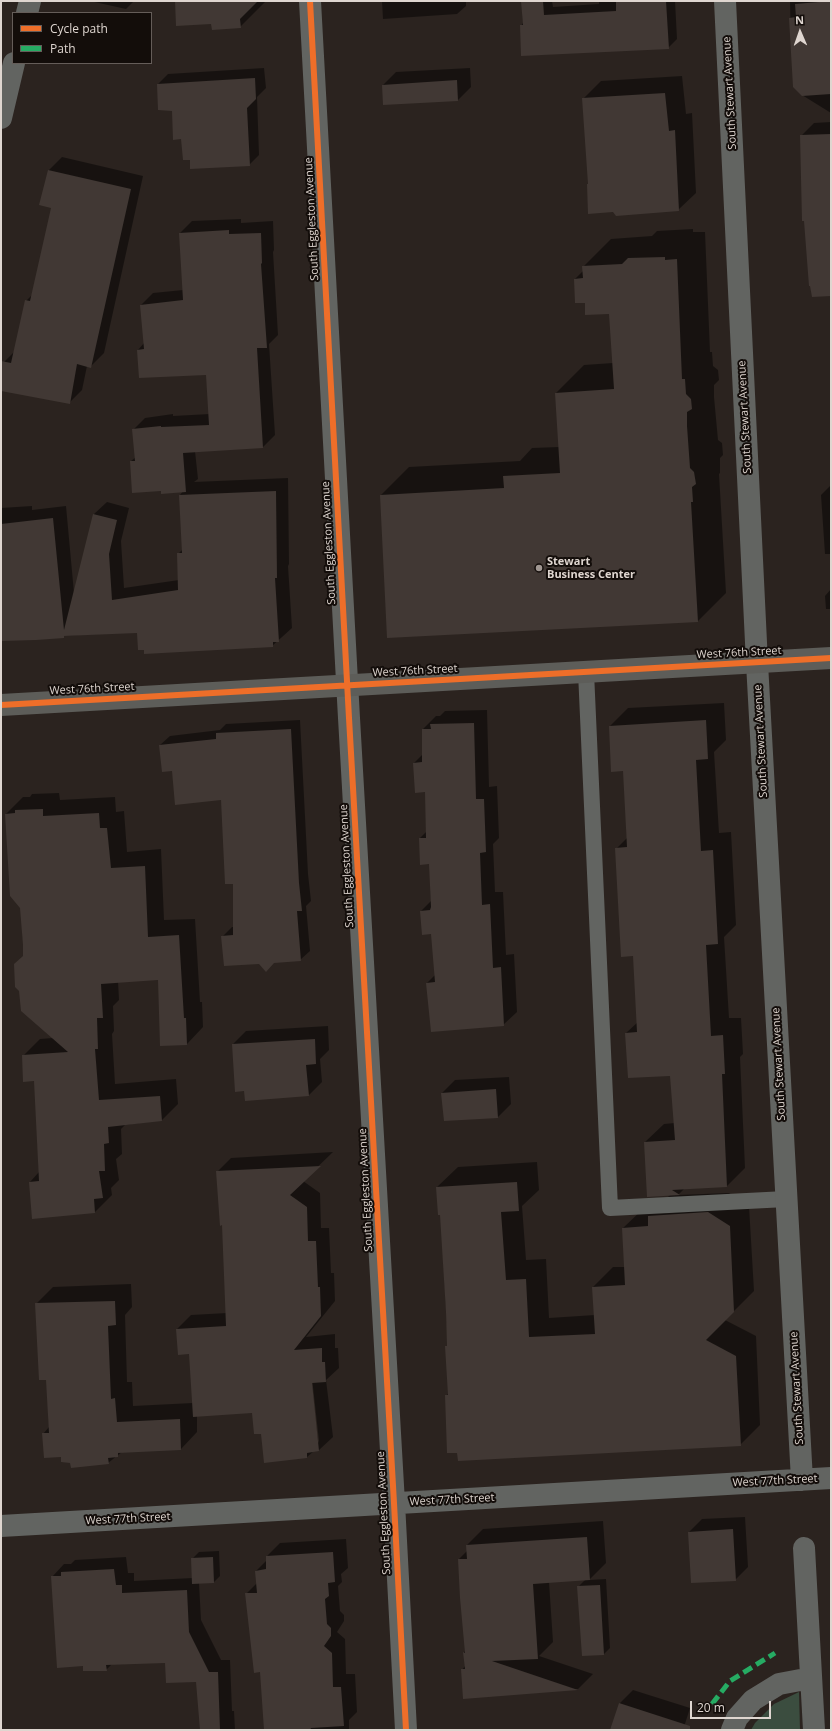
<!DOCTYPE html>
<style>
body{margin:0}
#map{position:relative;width:832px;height:1731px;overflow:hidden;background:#2b231f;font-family:"Open Sans",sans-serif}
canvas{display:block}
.frame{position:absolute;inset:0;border:2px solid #dfd6d0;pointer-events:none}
.legend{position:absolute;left:12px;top:12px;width:140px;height:52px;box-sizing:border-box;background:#130d0a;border:1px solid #655d59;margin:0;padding:5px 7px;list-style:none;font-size:12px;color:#dfd6d0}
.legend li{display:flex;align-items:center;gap:8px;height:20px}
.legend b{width:20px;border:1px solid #655d59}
.north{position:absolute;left:780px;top:12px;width:40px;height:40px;-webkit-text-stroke:3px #130d0a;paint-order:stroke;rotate:358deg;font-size:11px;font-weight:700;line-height:16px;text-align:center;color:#dfd6d0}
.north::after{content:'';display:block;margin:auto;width:14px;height:18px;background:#dfd6d0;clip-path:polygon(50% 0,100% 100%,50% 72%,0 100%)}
.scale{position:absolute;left:690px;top:1701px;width:81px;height:18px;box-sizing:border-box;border:2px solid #dfd6d0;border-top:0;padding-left:5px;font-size:12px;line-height:14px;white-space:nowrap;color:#dfd6d0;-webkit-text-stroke:3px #130d0a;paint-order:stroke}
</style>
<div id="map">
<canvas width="832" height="1731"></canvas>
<div class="frame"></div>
<ul class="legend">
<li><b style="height:5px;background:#ee6e29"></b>Cycle path</li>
<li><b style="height:5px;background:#26ab63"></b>Path</li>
</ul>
<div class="north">N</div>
<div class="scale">20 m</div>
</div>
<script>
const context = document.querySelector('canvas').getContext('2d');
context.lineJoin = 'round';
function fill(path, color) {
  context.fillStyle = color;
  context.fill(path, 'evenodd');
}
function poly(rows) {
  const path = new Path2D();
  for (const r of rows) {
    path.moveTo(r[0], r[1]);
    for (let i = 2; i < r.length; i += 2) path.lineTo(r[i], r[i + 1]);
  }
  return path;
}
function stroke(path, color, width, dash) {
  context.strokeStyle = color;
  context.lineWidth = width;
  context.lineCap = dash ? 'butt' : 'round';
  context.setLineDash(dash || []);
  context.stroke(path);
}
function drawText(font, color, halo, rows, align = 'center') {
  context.font = font + ' "Open Sans",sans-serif';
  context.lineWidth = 4;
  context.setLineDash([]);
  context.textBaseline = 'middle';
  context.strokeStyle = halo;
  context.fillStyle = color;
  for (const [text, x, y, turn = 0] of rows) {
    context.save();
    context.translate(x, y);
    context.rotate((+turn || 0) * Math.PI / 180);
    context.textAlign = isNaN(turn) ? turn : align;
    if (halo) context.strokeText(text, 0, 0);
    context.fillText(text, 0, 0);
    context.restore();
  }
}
fill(poly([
 [799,1692,800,1730,751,1730,755,1723,774,1704]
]), '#3b4d3f');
fill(poly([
 [90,1,134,1,126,9],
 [176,1,265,1,265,2,240,27,212,23],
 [382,1,466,1,466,6,457,14,383,19],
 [522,1,552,1,553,7,599,4,599,1,675,1,677,39,668,48,521,26,523,23],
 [790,1,831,1,831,113,802,95,791,45],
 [264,68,266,88,257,97,259,155,249,165,191,159,173,110,158,84,168,74],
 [470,68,471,87,458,100,384,104,383,85,396,72],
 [682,76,686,114,692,113,696,193,678,210,589,183,583,99,601,81],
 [831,122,831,295,801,136,814,123],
 [62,157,143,176,104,353,91,366,87,366,82,390,69,403,1,390,1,377,4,362,15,351,26,301,32,295,52,207,40,204,49,170],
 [241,219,241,223,273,221,274,250,273,252,278,335,269,344,275,435,263,447,195,451,198,479,194,482,288,478,289,564,288,566,292,628,272,646,138,632,1,639,1,508,32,506,32,510,66,506,74,593,94,514,107,502,129,508,121,541,124,588,179,580,178,554,183,549,180,495,183,491,162,490,131,461,136,457,133,430,145,418,173,414,173,416,210,414,207,374,138,350,144,343,141,305,153,293,183,290,180,233,192,221],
 [693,229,693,232,705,232,710,352,712,352,713,366,718,370,719,380,714,385,714,397,718,440,722,443,723,455,720,458,720,473,719,474,726,593,698,621,381,495,409,467,520,461,532,448,559,447,556,393,584,365,613,363,610,313,586,302,575,279,583,271,583,267,611,239,652,236,657,231],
 [831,485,831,554,825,554,821,495],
 [831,589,831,609,826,609,825,596],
 [724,703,726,740,714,752,719,833,731,832,736,925,724,937,729,1018,741,1018,743,1054,740,1057,745,1168,727,1186,684,1189,678,1195,729,1193,749,1206,754,1291,725,1320,756,1336,760,1425,740,1445,446,1396,449,1393,446,1347,448,1345,441,1214,437,1187,458,1167,537,1162,539,1190,522,1206,526,1260,546,1259,549,1318,595,1315,593,1287,613,1267,625,1267,623,1228,644,1208,658,1207,671,1194,648,1196,645,1142,664,1124,675,1123,671,1075,626,1033,638,1022,634,955,616,849,627,838,624,770,612,771,610,726,628,708],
 [487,710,489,787,497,786,499,838,493,844,495,892,503,892,506,955,514,954,517,1012,503,1025,427,983,435,975,432,933,421,911,431,901,430,863,420,838,427,831,426,791,414,763,423,754,423,729,436,716,440,716,445,711],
 [300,720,308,874,311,901,306,906,310,951,300,960,259,963,223,936,232,927,234,927,234,883,221,799,173,770,160,745,170,736,220,730,226,724],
 [59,793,60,800,115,797,116,812,124,811,127,852,161,849,164,920,195,919,200,1002,202,1002,203,1027,187,1044,159,979,118,981,119,1000,113,1006,114,1031,112,1034,115,1084,176,1079,178,1104,162,1120,125,1125,121,1129,122,1154,116,1159,119,1180,111,1188,112,1195,95,1212,33,1218,30,1182,39,1172,35,1080,23,1056,40,1039,53,1038,24,956,21,907,6,814,23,797,30,797,32,794],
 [328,1026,329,1050,320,1059,322,1082,309,1095,245,1090,233,1044,246,1031],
 [509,1077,511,1104,498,1117,442,1093,455,1080],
 [333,1152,303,1181,320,1193,321,1228,329,1228,331,1273,334,1273,335,1301,306,1337,335,1334,335,1348,338,1348,339,1368,326,1380,333,1437,319,1450,314,1451,307,1457,262,1433,253,1412,197,1416,197,1432,181,1449,122,1452,108,1463,71,1462,62,1456,43,1434,49,1427,47,1379,36,1304,53,1287,131,1284,132,1307,125,1315,127,1382,132,1382,133,1406,193,1403,190,1353,177,1329,191,1315,227,1313,223,1224,218,1171,231,1158],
 [310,1378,312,1378,319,1441,318,1443],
 [745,1517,748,1567,735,1580,689,1532,702,1519],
 [603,1521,606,1563,589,1580,606,1579,610,1648,604,1654,578,1587,586,1579,549,1582,553,1642,539,1656,593,1674,578,1689,464,1698,462,1670,465,1666,464,1652,466,1651,459,1559,467,1551,467,1545,483,1529],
 [346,1539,348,1568,341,1574,342,1582,338,1586,340,1611,344,1615,344,1621,337,1632,345,1639,346,1674,355,1674,357,1712,349,1720,349,1730,279,1730,261,1671,246,1594,257,1583,256,1571,267,1560,267,1556,280,1543],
 [219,1551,220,1576,214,1582,199,1583,201,1620,221,1660,230,1660,232,1711,234,1711,235,1730,201,1730,197,1680,166,1662,112,1664,106,1670,84,1665,52,1577,64,1564,71,1564,75,1560,126,1557,128,1573,134,1573,134,1581,193,1578,192,1559,199,1552],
 [633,1690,690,1708,684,1727,681,1730,612,1730,620,1703]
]), '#0007');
fill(poly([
 [175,1,258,1,240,19,241,28,212,30,211,24,176,26],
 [521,1,543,1,544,15,616,11,616,1,666,1,669,49,521,56,520,25,523,25],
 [831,1,831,94,802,96,793,87,789,18,796,17,795,4],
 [255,78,256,99,247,108,250,166,190,169,190,160,183,160,181,139,173,140,172,111,158,110,157,84],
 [457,80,458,101,383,105,382,85],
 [665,93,669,131,675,130,679,211,616,216,613,212,588,214,587,184,588,184,582,98],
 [831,134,831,296,812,297,810,286,809,286,804,221,802,221,800,135],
 [48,170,131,189,91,368,77,364,70,404,1,391,1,361,11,363,25,300,30,301,51,208,39,205],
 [229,230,229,234,261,233,262,263,261,264,267,348,257,348,263,448,183,453,186,492,161,494,161,491,132,493,130,461,135,461,132,429,161,426,161,427,209,425,206,375,139,378,137,350,144,349,140,305,183,300,179,233],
 [665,257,665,260,677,259,682,379,685,379,686,394,691,399,692,409,687,412,687,426,690,468,694,472,696,484,692,487,693,502,691,502,698,622,387,638,380,495,504,488,503,476,560,473,555,393,614,389,609,314,585,315,585,303,575,303,574,279,583,278,582,266,622,264,628,258],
 [276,491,277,578,275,578,279,642,273,642,273,647,144,654,144,650,138,650,137,633,64,636,64,638,36,640,1,641,1,524,53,518,64,630,93,514,117,520,109,554,112,600,178,590,177,553,182,553,179,495],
 [706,720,708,759,696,760,701,851,713,850,718,944,706,945,711,1036,723,1035,725,1074,722,1074,727,1187,672,1190,680,1195,647,1197,644,1142,675,1140,670,1076,628,1078,625,1033,637,1032,633,956,621,957,615,848,627,847,623,771,611,772,609,726],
 [474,723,476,799,484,799,486,852,480,853,482,905,490,904,493,968,501,967,504,1026,431,1032,426,983,435,982,431,934,422,935,420,911,430,910,431,907,429,864,420,865,419,838,426,838,425,792,415,793,413,763,422,762,422,729,431,729,430,724],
 [291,729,299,883,302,911,297,911,301,961,274,963,266,972,259,964,224,966,221,936,233,935,233,884,225,884,221,800,175,805,172,771,162,772,159,745,216,739,216,733],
 [43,809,43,816,99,813,100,828,107,828,111,868,145,866,148,937,179,935,184,1018,186,1018,187,1045,160,1046,158,980,101,984,103,1018,97,1018,98,1049,95,1049,99,1100,160,1096,162,1121,108,1127,109,1143,104,1144,105,1171,99,1171,103,1198,94,1199,95,1213,32,1219,29,1182,39,1181,34,1081,23,1082,22,1055,68,1052,21,1011,19,991,15,987,14,964,23,956,23,945,20,908,10,896,5,814,15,813,15,810],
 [315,1039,316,1064,306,1065,309,1096,245,1101,244,1091,235,1092,232,1044],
 [496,1089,498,1118,444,1121,441,1093],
 [321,1166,290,1195,307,1207,308,1241,316,1241,318,1287,320,1287,321,1316,294,1350,322,1348,322,1362,325,1362,326,1382,312,1383,319,1451,307,1453,307,1458,264,1463,261,1434,254,1434,252,1413,193,1417,189,1354,178,1355,176,1329,226,1326,222,1225,220,1226,216,1171],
 [517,1182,519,1211,501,1212,506,1280,526,1279,529,1337,595,1334,592,1287,625,1285,622,1228,648,1226,648,1216,708,1212,730,1226,734,1312,706,1340,736,1356,741,1446,458,1461,457,1453,447,1453,445,1395,448,1395,445,1346,447,1346,446,1312,440,1215,438,1215,436,1187],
 [115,1301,116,1325,108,1326,111,1399,115,1398,117,1422,180,1419,181,1450,118,1453,118,1457,108,1458,109,1464,71,1468,70,1463,61,1462,61,1457,44,1458,42,1433,49,1433,46,1380,39,1380,35,1303],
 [733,1529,736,1581,691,1583,688,1532],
 [587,1537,590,1580,533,1584,538,1659,492,1661,578,1690,463,1699,461,1669,465,1669,463,1652,465,1653,460,1598,458,1559,467,1559,466,1545],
 [333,1552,335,1582,328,1583,329,1596,325,1599,327,1624,331,1628,331,1636,324,1646,332,1653,333,1687,341,1687,344,1726,311,1728,310,1730,264,1730,260,1672,254,1673,245,1593,257,1593,255,1571,266,1569,266,1556],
 [213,1557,214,1583,192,1584,191,1558],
 [114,1569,116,1585,122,1585,122,1593,187,1590,189,1632,209,1672,218,1672,220,1730,200,1730,196,1682,166,1683,165,1663,106,1665,107,1671,83,1671,83,1666,57,1668,51,1576,61,1576,61,1572],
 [600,1585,604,1655,582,1656,577,1586],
 [619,1703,690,1726,690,1730,610,1730]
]), '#413834');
stroke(poly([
 [586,672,610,1208,786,1199]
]), '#626461', 16);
stroke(poly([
 [310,1,349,718,394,1503,406,1730],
 [725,1,757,663,802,1480],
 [27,13,30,1],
 [1,118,14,63],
 [1,1526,831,1478],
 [804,1548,814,1730],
 [732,1730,737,1718,753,1700,779,1684,811,1678]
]), '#626461', 22);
stroke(poly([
 [1,705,831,658]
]), '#5d5d59', 22);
stroke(poly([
 [712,1704,730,1681,775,1653]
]), '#26ab63', 5, [10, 5]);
stroke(poly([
 [310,1,349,718,394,1503,406,1730],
 [1,705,831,658]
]), '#ee6e29', 6);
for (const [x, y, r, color] of [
 [539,568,4,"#a09792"]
]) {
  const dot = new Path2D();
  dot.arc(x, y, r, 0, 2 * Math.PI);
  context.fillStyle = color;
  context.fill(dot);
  stroke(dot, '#130d0a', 1.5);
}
drawText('11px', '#dfd6d0', '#130d0a', [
 ["South Stewart Avenue",730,93,-93],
 ["South Eggleston Avenue",312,219,-93],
 ["South Stewart Avenue",745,417,-93],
 ["South Eggleston Avenue",329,543,-93],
 ["West 76th Street",739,653,-3],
 ["West 76th Street",415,671,-3],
 ["West 76th Street",92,689,-3],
 ["South Stewart Avenue",761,741,-93],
 ["South Eggleston Avenue",347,866,-93],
 ["South Stewart Avenue",779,1064,-93],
 ["South Eggleston Avenue",366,1190,-93],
 ["South Stewart Avenue",797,1388,-93],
 ["West 77th Street",775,1481,-3],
 ["West 77th Street",452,1500,-3],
 ["South Eggleston Avenue",384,1513,-93],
 ["West 77th Street",128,1519,-3]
]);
drawText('bold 11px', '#dfd6d0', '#130d0a', [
 ["Stewart",547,562],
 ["Business Center",547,575]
], 'left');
</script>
